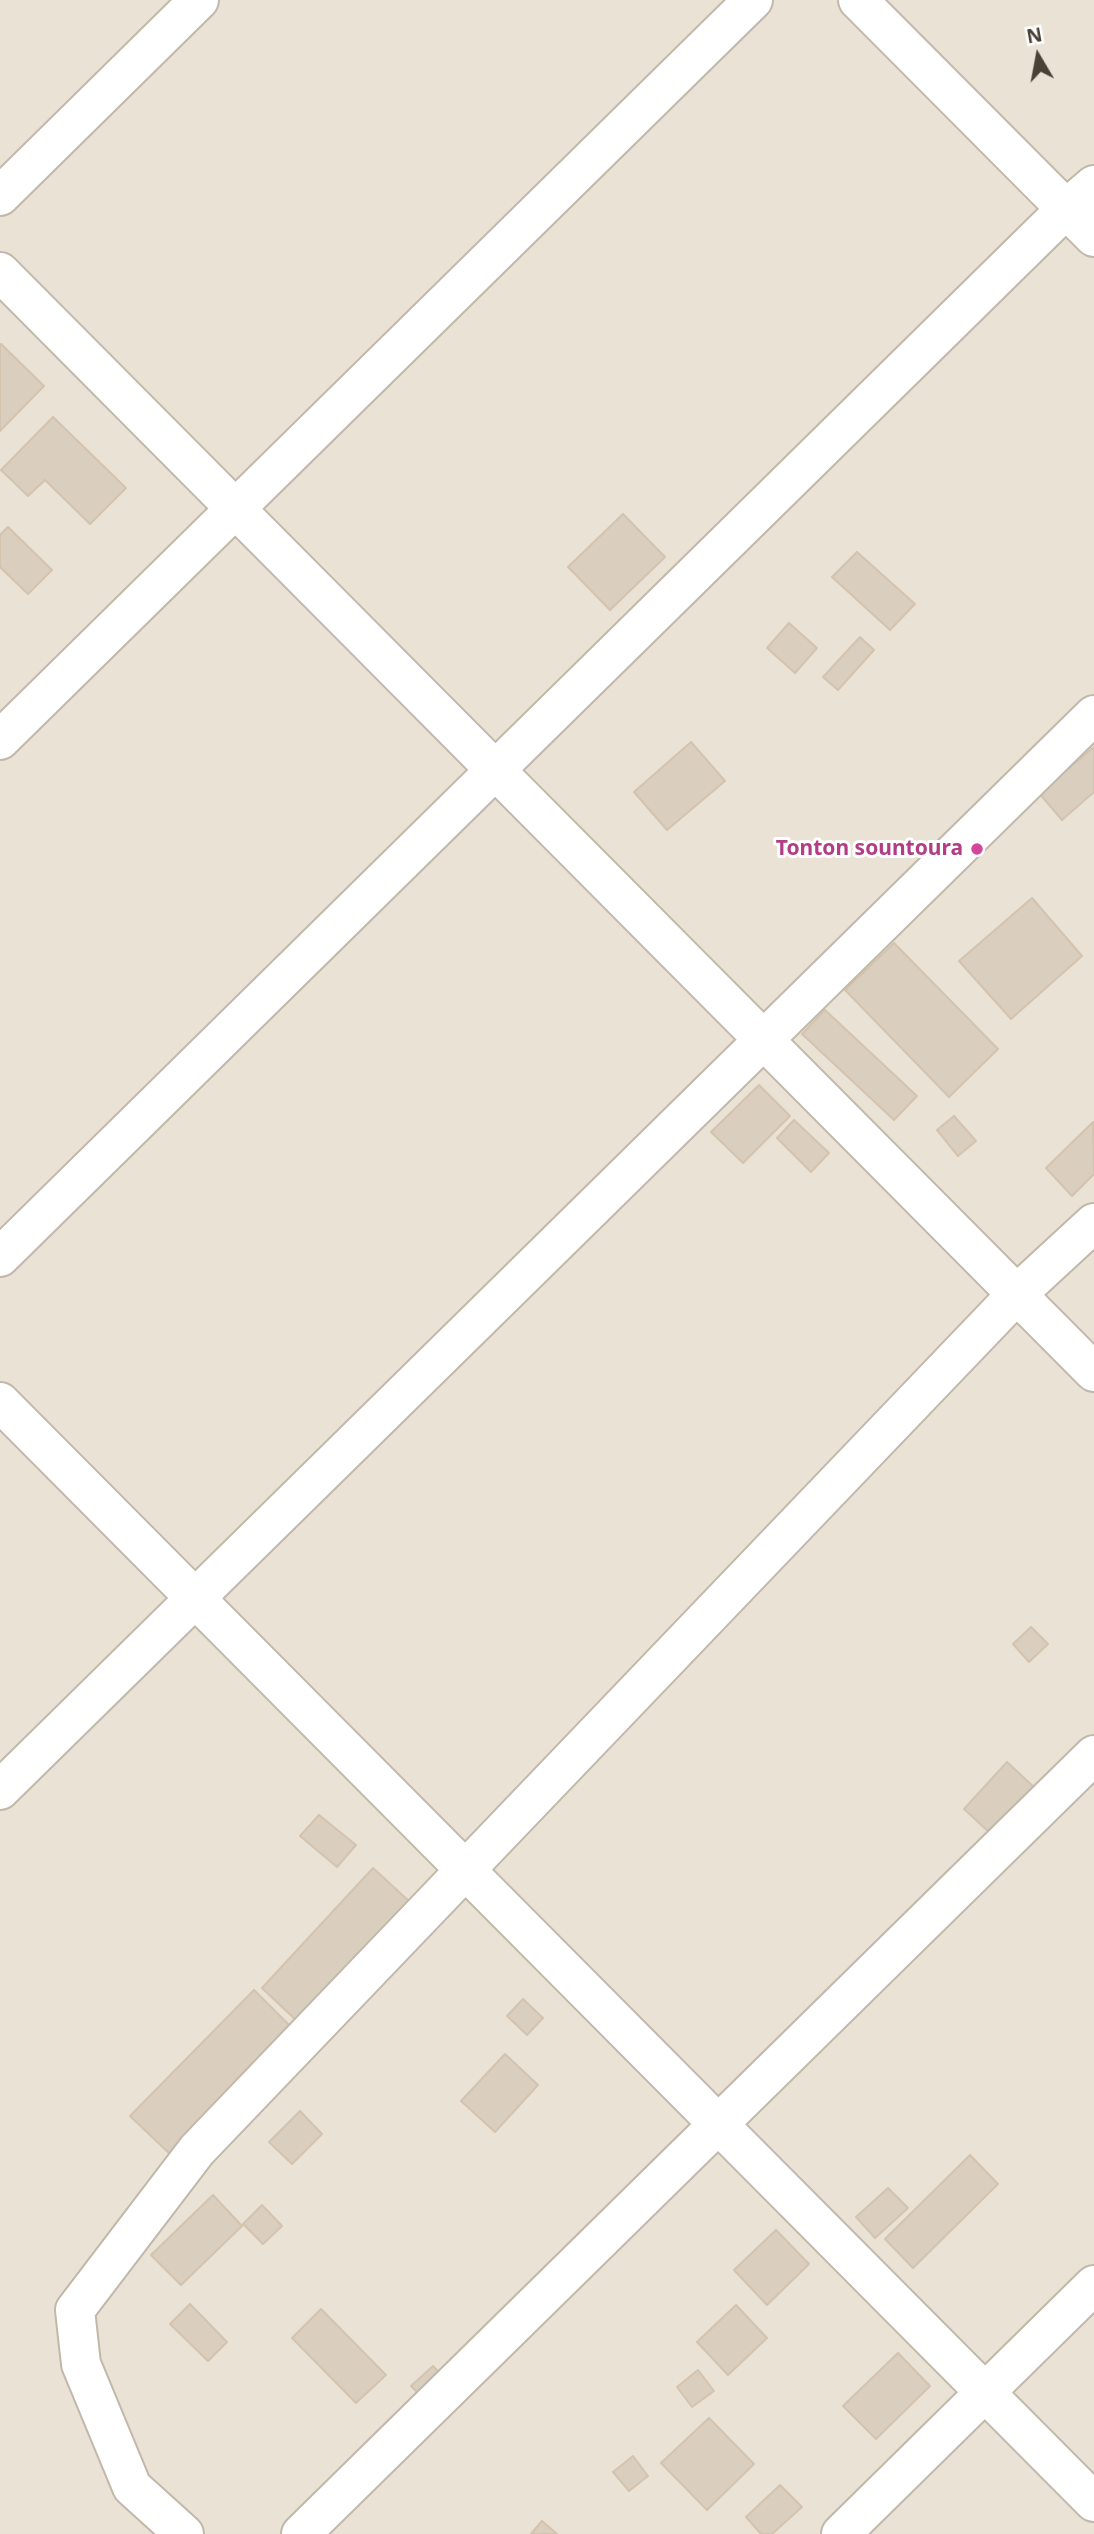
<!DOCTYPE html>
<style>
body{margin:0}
#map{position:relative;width:1094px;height:2534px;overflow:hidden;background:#f5f0e8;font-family:"Noto Sans",sans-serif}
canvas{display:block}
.north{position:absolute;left:1003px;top:21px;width:70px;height:70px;-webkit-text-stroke:5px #fff;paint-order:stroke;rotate:350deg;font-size:19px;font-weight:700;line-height:28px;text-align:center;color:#494036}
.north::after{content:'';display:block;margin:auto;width:24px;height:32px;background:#494036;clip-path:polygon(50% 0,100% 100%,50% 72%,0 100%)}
</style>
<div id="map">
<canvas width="1094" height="2534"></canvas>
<div class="north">N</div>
</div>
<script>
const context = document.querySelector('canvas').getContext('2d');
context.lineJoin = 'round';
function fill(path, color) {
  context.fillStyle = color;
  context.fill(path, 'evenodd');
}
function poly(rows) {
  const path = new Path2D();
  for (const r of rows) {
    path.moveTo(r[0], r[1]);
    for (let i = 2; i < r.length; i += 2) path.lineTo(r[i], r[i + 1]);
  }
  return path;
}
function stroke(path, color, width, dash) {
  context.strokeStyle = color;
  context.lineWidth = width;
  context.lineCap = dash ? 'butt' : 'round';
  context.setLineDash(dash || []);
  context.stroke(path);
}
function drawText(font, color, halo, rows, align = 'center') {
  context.font = font + ' "Noto Sans",sans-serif';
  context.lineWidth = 6;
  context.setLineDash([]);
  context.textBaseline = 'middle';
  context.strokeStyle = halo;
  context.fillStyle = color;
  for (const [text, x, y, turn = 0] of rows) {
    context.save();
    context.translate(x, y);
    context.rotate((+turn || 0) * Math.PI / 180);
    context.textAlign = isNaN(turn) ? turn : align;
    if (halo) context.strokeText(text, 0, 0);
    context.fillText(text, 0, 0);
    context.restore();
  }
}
fill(poly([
 [0,0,1094,0,1094,2534,0,2534]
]), '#e9e2d5');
const building = poly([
 [1,344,44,386,0,431,0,346,1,344],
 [53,417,126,488,90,524,45,480,28,496,1,470,53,417],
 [623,514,665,557,610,610,568,567,623,514],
 [8,527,52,570,28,594,0,567,0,535,8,527],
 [857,552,915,604,890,630,832,577,857,552],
 [789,623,817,648,795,673,767,648,789,623],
 [860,637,874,650,838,690,823,677,860,637],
 [691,742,725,781,667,830,634,792,691,742],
 [1094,747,1094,792,1062,820,1039,793,1094,747],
 [1032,898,1082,956,1011,1019,959,961,1032,898],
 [894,943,998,1049,949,1097,845,990,894,943],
 [825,1010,917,1096,894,1120,802,1034,825,1010],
 [759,1085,790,1116,743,1163,711,1132,759,1085],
 [954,1116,976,1141,958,1156,937,1130,954,1116],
 [794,1120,829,1153,811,1172,777,1138,794,1120],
 [1093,1122,1094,1174,1072,1196,1046,1168,1093,1122],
 [1031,1627,1048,1644,1029,1662,1013,1644,1031,1627],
 [1007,1762,1035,1788,991,1834,964,1809,1007,1762],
 [319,1815,356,1845,337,1867,300,1836,319,1815],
 [373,1868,411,1903,300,2024,262,1988,373,1868],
 [254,1990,295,2031,171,2155,130,2116,254,1990],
 [523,1999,543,2018,527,2035,507,2016,523,1999],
 [505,2054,538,2085,495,2132,461,2101,505,2054],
 [300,2111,322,2134,292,2164,269,2142,300,2111],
 [970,2155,998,2184,913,2268,885,2239,970,2155],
 [888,2188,908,2208,875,2238,856,2217,888,2188],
 [213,2195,242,2226,181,2285,151,2255,213,2195],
 [262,2205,282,2226,263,2244,243,2224,262,2205],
 [776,2230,809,2264,767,2305,734,2270,776,2230],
 [190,2304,227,2342,208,2361,170,2324,190,2304],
 [736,2305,767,2338,728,2375,697,2342,736,2305],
 [321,2309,386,2375,356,2403,292,2338,321,2309],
 [898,2353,930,2386,876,2439,843,2406,898,2353],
 [433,2366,447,2381,426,2401,411,2386,433,2366],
 [698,2370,714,2391,692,2407,677,2387,698,2370],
 [709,2418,754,2464,707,2510,661,2463,709,2418],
 [633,2456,648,2476,629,2491,613,2472,633,2456],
 [780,2485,802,2507,772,2534,761,2534,746,2517,780,2485],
 [542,2521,557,2534,531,2534,542,2521]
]);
fill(building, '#dacebf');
stroke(building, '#d3c3af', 2);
const minor = poly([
 [858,0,1094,237],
 [0,196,199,0],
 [0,272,1094,1372],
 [0,740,753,0],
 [0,1257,1066,209,1094,185],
 [0,1402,1094,2502],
 [0,1790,1094,715],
 [184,2534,132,2487,81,2364,75,2310,197,2150,1017,1294,1094,1223],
 [301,2534,1094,1755],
 [841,2534,1094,2285]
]);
stroke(minor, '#c1b8a9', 42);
stroke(minor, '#fff', 38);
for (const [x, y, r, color] of [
 [977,849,7,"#d1479c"]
]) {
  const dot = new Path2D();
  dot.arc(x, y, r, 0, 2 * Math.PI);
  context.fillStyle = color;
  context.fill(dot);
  stroke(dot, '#fff', 2.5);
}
drawText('bold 21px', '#b23c85', '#fff', [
 ["Tonton sountoura",963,849]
], 'right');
</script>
